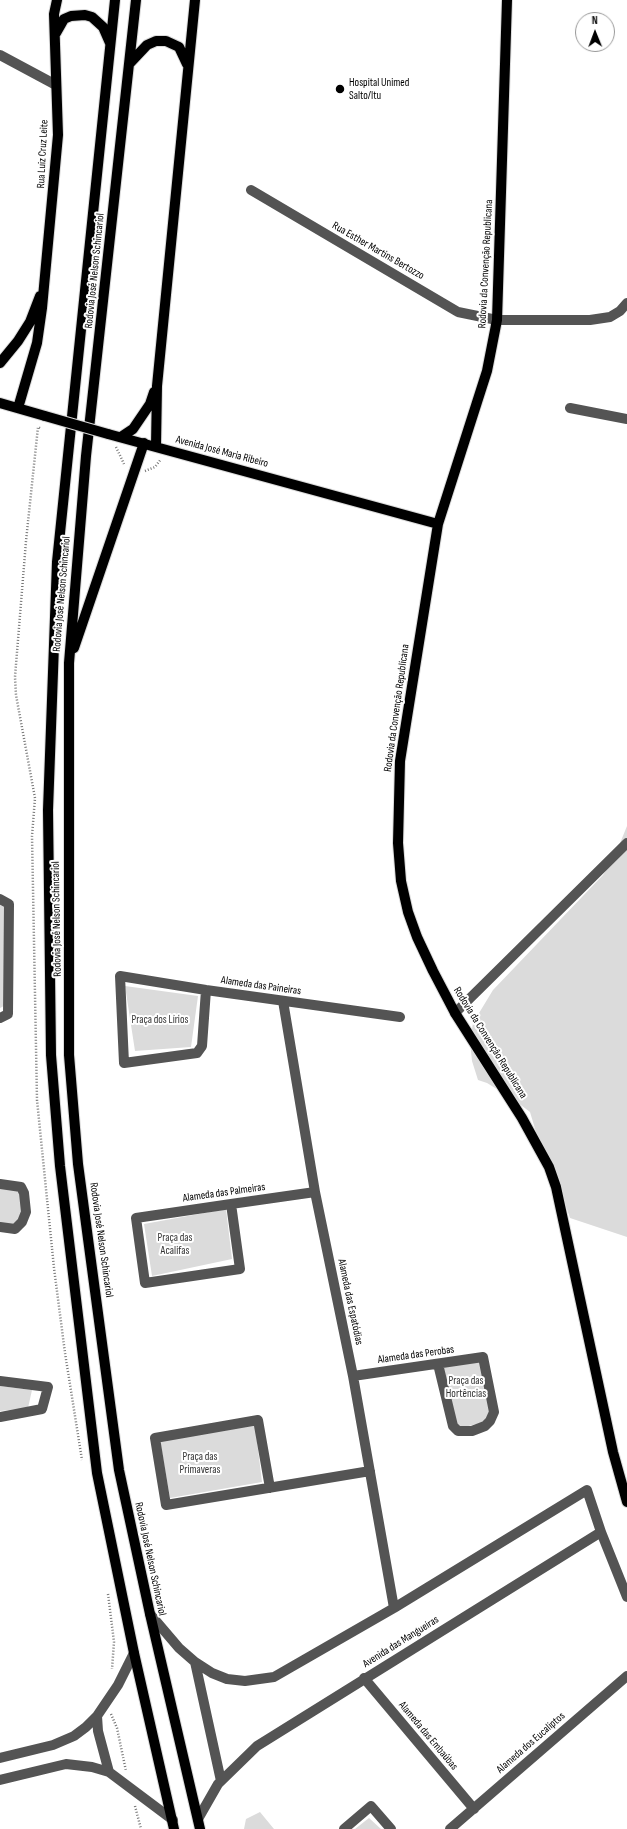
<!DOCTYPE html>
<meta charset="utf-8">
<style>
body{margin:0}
#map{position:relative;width:627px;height:1829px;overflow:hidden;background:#fff;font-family:"Sofia Sans Condensed",sans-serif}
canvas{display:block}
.north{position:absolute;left:575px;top:12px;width:40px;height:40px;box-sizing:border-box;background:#fff;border:1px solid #999;border-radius:50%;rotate:359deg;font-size:11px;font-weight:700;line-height:16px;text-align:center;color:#000}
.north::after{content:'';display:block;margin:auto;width:14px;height:18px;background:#000;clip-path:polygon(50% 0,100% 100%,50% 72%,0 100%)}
</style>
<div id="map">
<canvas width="627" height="1829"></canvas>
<div class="north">N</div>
</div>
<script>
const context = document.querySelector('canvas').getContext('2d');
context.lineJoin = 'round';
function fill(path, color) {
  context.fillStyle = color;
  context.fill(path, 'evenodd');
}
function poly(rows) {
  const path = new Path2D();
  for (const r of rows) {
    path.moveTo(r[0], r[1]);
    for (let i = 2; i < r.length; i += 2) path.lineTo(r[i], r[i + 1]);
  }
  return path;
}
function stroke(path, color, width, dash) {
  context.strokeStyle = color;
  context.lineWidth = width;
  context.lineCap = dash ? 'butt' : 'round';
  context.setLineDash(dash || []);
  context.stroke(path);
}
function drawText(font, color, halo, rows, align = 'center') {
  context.font = font + ' "Sofia Sans Condensed",sans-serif';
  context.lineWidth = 4;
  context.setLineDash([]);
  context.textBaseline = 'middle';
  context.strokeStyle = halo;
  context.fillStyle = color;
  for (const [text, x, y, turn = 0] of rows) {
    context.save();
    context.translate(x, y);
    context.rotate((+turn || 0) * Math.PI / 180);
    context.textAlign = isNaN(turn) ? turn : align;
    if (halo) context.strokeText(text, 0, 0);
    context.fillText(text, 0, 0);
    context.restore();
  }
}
fill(poly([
 [627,826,627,1237,570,1218,563,1198,540,1155,536,1132,530,1112,513,1099,487,1083,478,1080,472,1061,470,1041,473,1023,493,990,603,875,614,858],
 [0,905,4,907,4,1006,0,1008],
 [125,986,198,996,191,1047,135,1051],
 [0,1187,16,1190,22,1195,22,1211,15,1226,0,1223],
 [226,1209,232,1259,152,1276,144,1224],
 [480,1360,490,1409,488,1418,481,1423,460,1428,456,1424,442,1366],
 [0,1386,32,1390,28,1408,0,1411],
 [255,1425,262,1482,170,1498,160,1440],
 [260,1812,274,1829,244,1829,246,1819],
 [369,1818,381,1829,355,1829]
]), '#dbdbdb');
const major = poly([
 [115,0,57,562,48,810,51,1055,60,1166,97,1473,134,1653,174,1829],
 [136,0,86,456,69,663,69,1055,78,1164,119,1470,150,1614,200,1829],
 [507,0,497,320,487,371,438,524,400,761,398,843,401,881,408,912,417,937,433,971,455,1013,522,1118,549,1167,556,1187,613,1452,627,1502],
 [56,33,64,19,71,16,85,15,92,17,103,27,110,43],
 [130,63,147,45,156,41,166,41,179,47,187,64],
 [0,363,18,341,30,322,40,296],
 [0,403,45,416],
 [18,408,37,343,42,308,58,135,54,14,57,0],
 [108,434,438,524],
 [121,437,133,429,150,404,154,392],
 [156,446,157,386,195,0],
 [74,648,144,443]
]);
stroke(major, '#dbdbdb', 12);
stroke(poly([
 [40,428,38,427,26,541,15,677,16,695,35,798,32,836,37,1100,54,1268,65,1353,82,1460],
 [116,447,124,464],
 [145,471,155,467,161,459],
 [108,1594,114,1642,112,1669],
 [111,1714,117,1728,126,1771],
 [135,1806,141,1829]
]), '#767676', 2.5, [1, 2]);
stroke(poly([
 [0,55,56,85],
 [251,190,458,312,497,320,590,320,610,317,620,311,627,303],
 [570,408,627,419],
 [0,899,9,904,8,1014,0,1018],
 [206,990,202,1046,197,1053,124,1063,120,976,206,990,400,1017],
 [283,1001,315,1192,353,1376,394,1608],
 [455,1013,627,843],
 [0,1184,21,1187,24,1193,26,1212,22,1222,15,1229,0,1227],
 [231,1204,240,1269,145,1283,136,1218,231,1204,315,1192],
 [353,1376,483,1357,494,1412,490,1421,485,1426,472,1431,458,1431,453,1426,438,1364],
 [0,1381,48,1387,42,1409,0,1417],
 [270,1488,258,1420,155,1438,166,1505,370,1471],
 [150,1614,179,1648,195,1662,212,1673,227,1679,245,1681,274,1677,394,1608,587,1490,601,1532,627,1597],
 [195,1662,221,1781],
 [364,1678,474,1809],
 [97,1716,98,1731,109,1772],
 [0,1758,53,1745,74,1736,86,1727,97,1716,118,1685,134,1653],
 [0,1780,66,1764,92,1767,109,1772,173,1820],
 [198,1819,218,1784,257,1746,601,1532],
 [344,1829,371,1806,391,1829],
 [450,1829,627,1676]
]), '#545454', 10);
stroke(major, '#000', 10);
const majorBridge = poly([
 [45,416,108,434]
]);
stroke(majorBridge, '#dbdbdb', 12, []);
stroke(majorBridge, '#000', 10);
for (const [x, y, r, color] of [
 [340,89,5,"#000"]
]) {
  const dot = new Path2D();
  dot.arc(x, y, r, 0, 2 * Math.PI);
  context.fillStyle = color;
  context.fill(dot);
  stroke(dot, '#fff', 1.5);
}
drawText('11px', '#000', '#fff', [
 ["Hospital Unimed",349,83],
 ["Salto/Itu",349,96]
], 'left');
drawText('11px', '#000', '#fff', [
 ["Rua Luiz Cruz Leite",43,154,-87],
 ["Rua Esther Martins Bertozzo",378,251,30],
 ["Rodovia da Convenção Republicana",486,264,-87],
 ["Rodovia José Nelson Schincariol",95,271,-84],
 ["Avenida José Maria Ribeiro",222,452,15],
 ["Rodovia José Nelson Schincariol",62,594,-85],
 ["Rodovia da Convenção Republicana",397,708,-82],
 ["Rodovia José Nelson Schincariol",57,919,-91],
 ["Alameda das Paineiras",261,986,8],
 ["Rodovia da Convenção Republicana",490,1043,58],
 ["Alameda das Palmeiras",224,1193,-8],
 ["Rodovia José Nelson Schincariol",101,1240,82],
 ["Alameda das Espatódias",350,1302,78],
 ["Alameda das Perobas",416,1355,-8],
 ["Rodovia José Nelson Schincariol",150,1559,78],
 ["Avenida das Mangueiras",401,1642,-32],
 ["Alameda das Embaúbas",428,1736,50],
 ["Alameda dos Eucaliptos",531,1743,-41]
]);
drawText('11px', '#323232', '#fff', [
 ["Praça dos Lírios",160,1020],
 ["Praça das",175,1238],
 ["Acalifas",175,1251],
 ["Praça das",466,1381],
 ["Hortências",466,1394],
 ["Praça das",200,1457],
 ["Primaveras",200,1470]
]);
</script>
